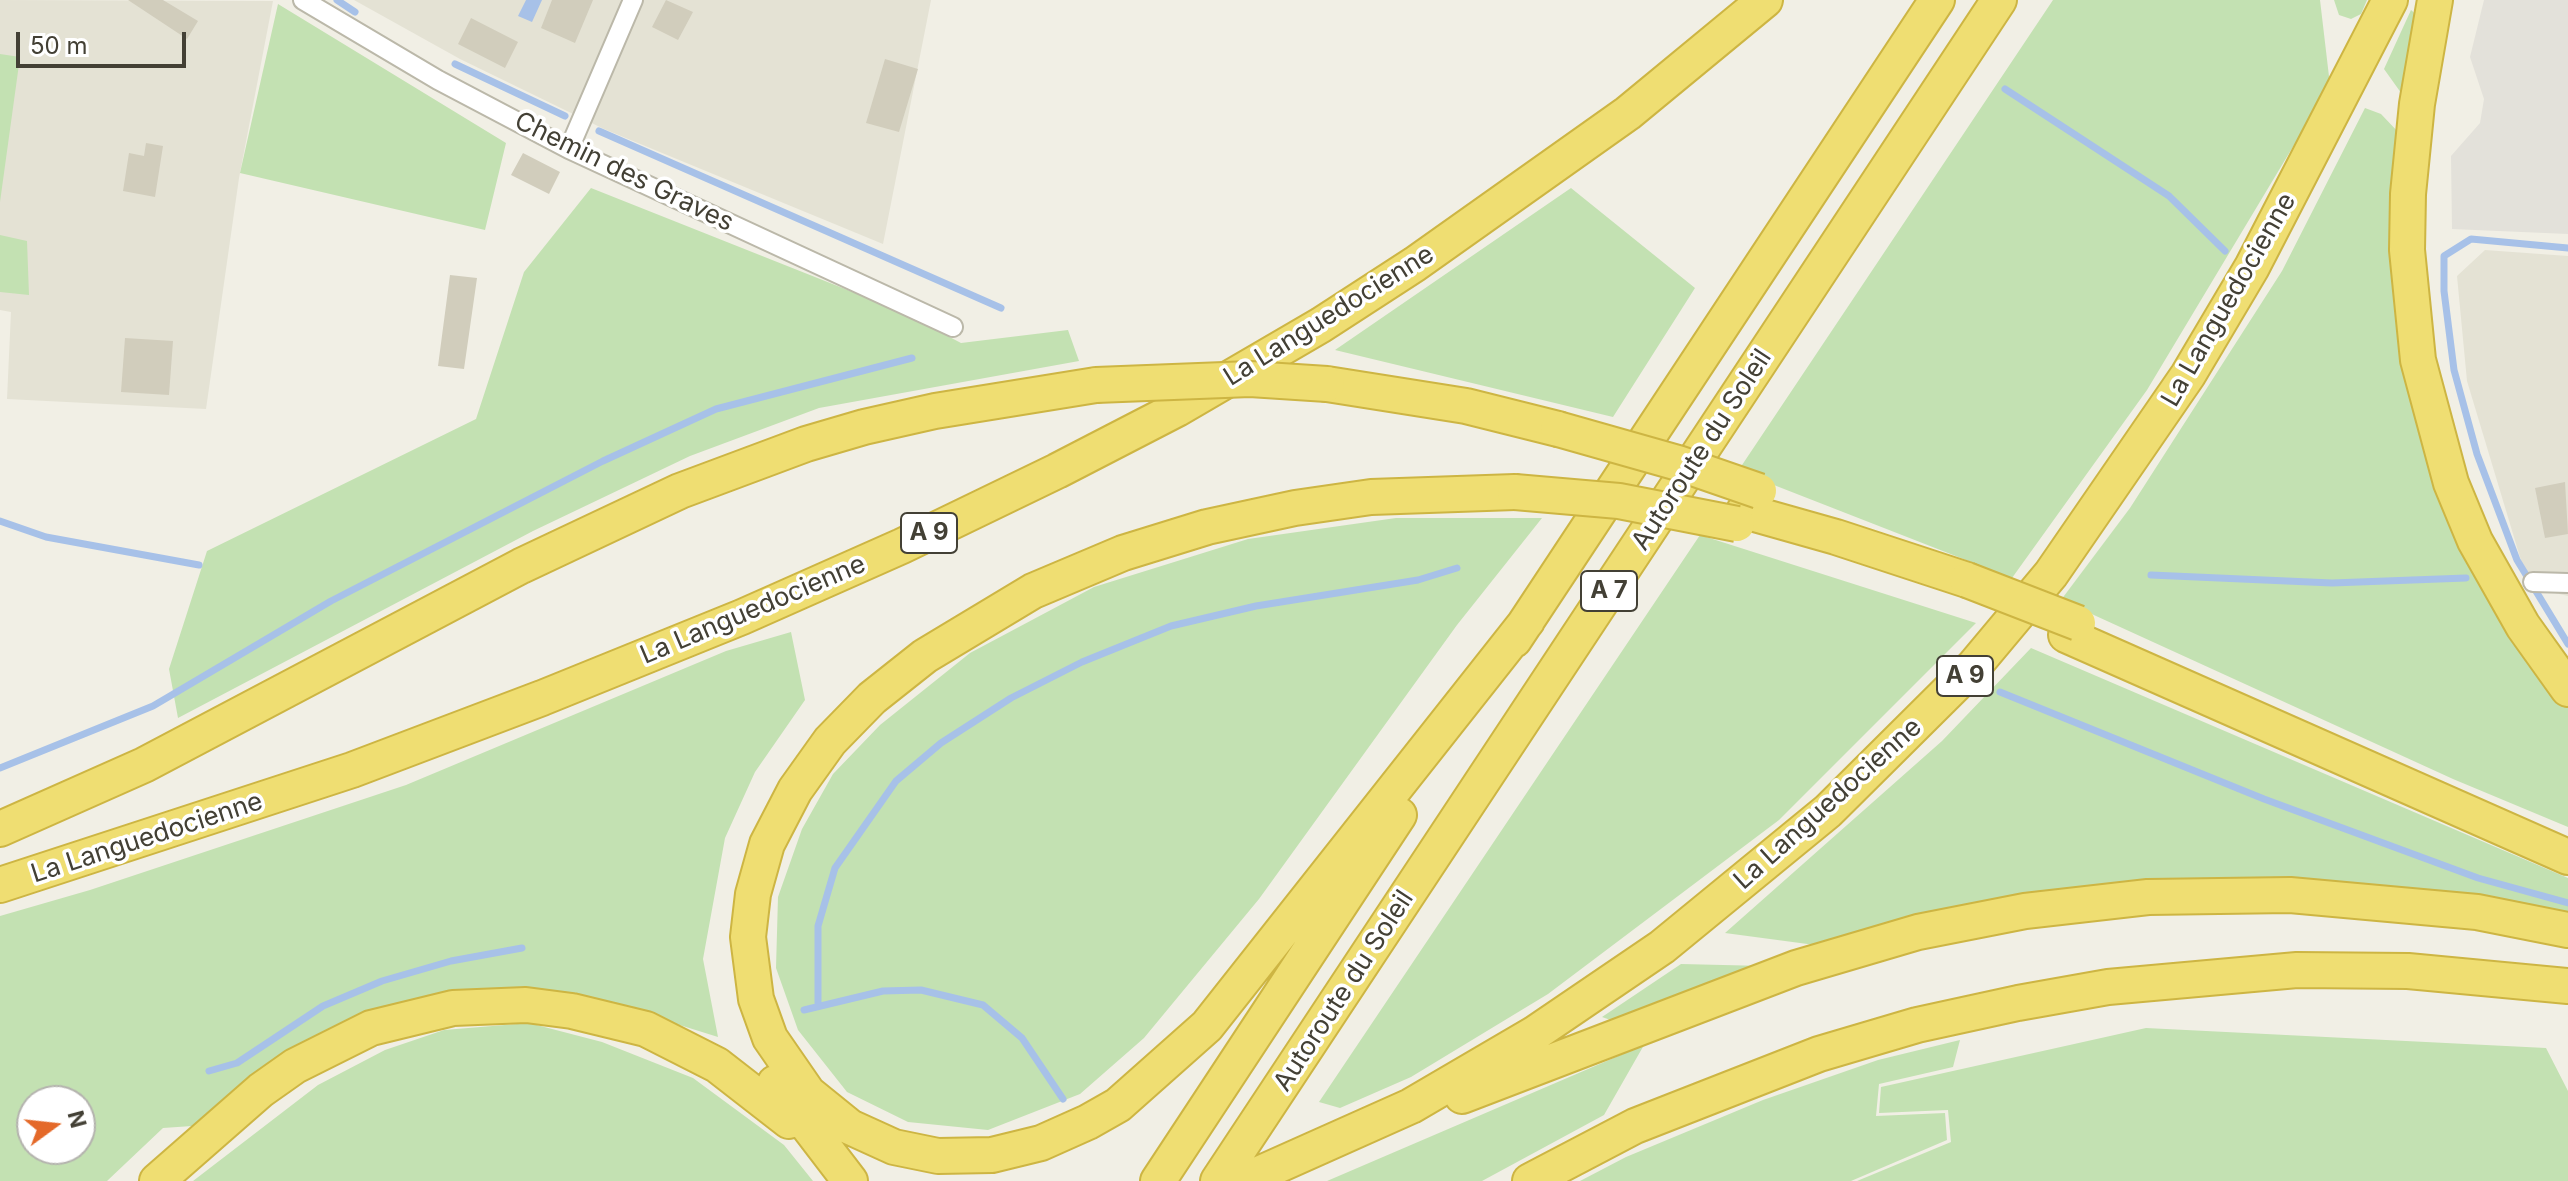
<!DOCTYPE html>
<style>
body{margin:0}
#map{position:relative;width:2568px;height:1181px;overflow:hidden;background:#f1efe5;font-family:Inter,sans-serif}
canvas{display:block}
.north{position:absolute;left:16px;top:1085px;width:80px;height:80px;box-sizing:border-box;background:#fff;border:2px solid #b4b3ae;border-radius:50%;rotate:75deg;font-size:22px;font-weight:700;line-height:32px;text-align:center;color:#434035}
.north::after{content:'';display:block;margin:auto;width:28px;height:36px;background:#e46929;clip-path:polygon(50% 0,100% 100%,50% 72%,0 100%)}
.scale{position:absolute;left:16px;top:32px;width:170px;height:36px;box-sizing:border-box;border:4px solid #434035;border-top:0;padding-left:10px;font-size:24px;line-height:28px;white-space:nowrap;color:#434035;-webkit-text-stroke:6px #fff;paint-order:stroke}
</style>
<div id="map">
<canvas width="2568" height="1181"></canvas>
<div class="north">N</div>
<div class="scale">50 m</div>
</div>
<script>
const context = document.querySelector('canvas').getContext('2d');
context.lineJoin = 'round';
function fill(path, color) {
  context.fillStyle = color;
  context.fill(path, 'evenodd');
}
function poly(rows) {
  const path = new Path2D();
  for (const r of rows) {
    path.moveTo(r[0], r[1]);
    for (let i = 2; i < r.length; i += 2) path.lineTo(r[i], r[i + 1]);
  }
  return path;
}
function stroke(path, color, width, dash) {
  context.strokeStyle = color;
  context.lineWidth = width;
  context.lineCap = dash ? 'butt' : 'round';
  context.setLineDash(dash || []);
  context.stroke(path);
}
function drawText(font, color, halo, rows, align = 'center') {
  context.font = font + ' Inter,sans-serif';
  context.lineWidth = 7;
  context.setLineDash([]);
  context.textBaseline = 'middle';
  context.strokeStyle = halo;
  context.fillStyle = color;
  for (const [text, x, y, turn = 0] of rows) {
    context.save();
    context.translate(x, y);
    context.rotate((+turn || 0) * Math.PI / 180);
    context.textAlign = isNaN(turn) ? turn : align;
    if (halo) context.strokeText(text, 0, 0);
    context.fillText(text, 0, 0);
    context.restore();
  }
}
fill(poly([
 [0,0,273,1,239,178,206,409,7,399,11,312,0,310],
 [354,0,931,0,883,244,604,129,460,59],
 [2485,250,2568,256,2568,596,2529,587,2467,381,2457,276]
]), '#e4e2d4');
fill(poly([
 [2484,0,2568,0,2568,234,2452,229,2451,156,2480,123,2484,99,2470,57]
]), '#e3e1da');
fill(poly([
 [2053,0,2320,0,2330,85,2147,390,2012,578,1738,471],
 [2334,0,2367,0,2361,14,2351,19,2339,15],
 [278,4,506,143,485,230,240,173],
 [2411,10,2418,16,2404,97,2384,69],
 [0,54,20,57,0,202],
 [2365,108,2381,114,2400,134,2425,437,2568,702,2568,827,2453,779,2061,600,2130,508,2282,271],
 [591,188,898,310,961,343,1068,330,1079,361,819,408,690,456,533,531,178,718,169,669,207,551,476,419,524,272],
 [1571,188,1695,288,1613,417,1335,350],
 [0,235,27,241,29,295,0,292],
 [1396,518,1542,518,1457,625,1259,899,1144,1038,1080,1094,988,1130,908,1122,847,1092,798,1030,776,968,778,897,802,829,833,774,880,725,970,653,1094,587,1248,539],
 [1700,535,1976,623,1779,820,1548,994,1411,1077,1340,1108,1319,1102],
 [791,632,805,700,755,772,725,838,703,959,718,1037,590,997,449,992,275,1061,192,1126,163,1128,107,1181,0,1181,0,916,90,890,406,785,726,651],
 [32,1101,80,1101,80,1149,32,1149],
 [2031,648,2568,878,2568,918,2279,883,1830,947,1725,933,1942,741],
 [1681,964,1765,966,1616,1022,1602,1017],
 [529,1023,602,1042,693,1078,784,1145,813,1181,193,1181,318,1085,385,1050,444,1030],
 [2146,1028,2546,1048,2568,1091,2568,1181,1857,1181,1951,1142,1948,1110,1879,1113,1881,1087],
 [1960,1040,1953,1067,1879,1084,1876,1116,1945,1113,1947,1140,1851,1181,1580,1181,1626,1157,1763,1100,1878,1060],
 [1644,1045,1604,1115,1482,1181,1327,1181]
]), '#c3e1b2');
fill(poly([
 [526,0,542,0,532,22,518,16]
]), '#a7c1e8');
stroke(poly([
 [337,0,355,12],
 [455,64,565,116],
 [2005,89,2169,196,2225,251],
 [599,131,1001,308],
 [2568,248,2471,239,2444,256,2444,291,2454,370,2477,454,2517,560,2568,644],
 [0,521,46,537,199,565],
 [2151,575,2332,583,2466,578],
 [2000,692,2264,799,2478,878,2568,903],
 [0,768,153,706,331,601,603,461,716,409,912,358],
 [818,1006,818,926,835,868,896,781,941,743,1011,698,1082,662,1171,626,1256,606,1418,580,1457,568],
 [804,1010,883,991,921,990,983,1005,1022,1038,1063,1099],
 [209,1071,237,1063,323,1006,382,981,451,961,522,948]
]), '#a7c1e8', 7);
fill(poly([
 [128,0,163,0,198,21,187,39],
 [552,0,593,0,575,43,541,28],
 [666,0,693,12,678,40,652,27],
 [471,18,518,42,505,68,458,44],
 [885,59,918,69,899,132,866,123],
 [146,143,163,146,155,197,123,191,129,153,144,156],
 [523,153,560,172,549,194,511,175],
 [450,275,477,278,464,369,438,366],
 [125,338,173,341,169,395,121,392],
 [2565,482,2568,534,2545,538,2535,488]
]), '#d1cdbc');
const street = poly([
 [303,0,438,80,569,149,953,327],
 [569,149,633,0],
 [2533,582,2568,583]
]);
const highway = poly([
 [2435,0,2417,104,2408,194,2407,250,2418,360,2451,483,2475,541,2523,626,2568,689],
 [1327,384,1466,406,1558,429],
 [1515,492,1371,497,1295,508,1207,527,1123,553,1033,591,925,656,872,698,830,741,795,790,767,844,753,894,748,937,756,999,770,1038,808,1093,850,1127,894,1147,938,1156,992,1155,1041,1143,1088,1122,1118,1105,1207,1026,1527,621],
 [1744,511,1836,537,1967,580],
 [2066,635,2568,857],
 [1514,640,1937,0],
 [0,829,144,765,521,566,680,491,806,444,864,427,935,411,1096,385],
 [0,885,352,770,542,698,742,617,902,546,1057,471,1177,409,1321,325,1415,264,1628,113,1765,0],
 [775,1083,850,1181],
 [1462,1096,1796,968,1918,932,2025,911,2148,897,2290,895,2477,912,2568,930],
 [157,1181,261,1090,295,1066,371,1028,453,1008,526,1005,572,1011,646,1029,717,1065,789,1121],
 [1158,1181,1399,815],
 [1218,1181,1999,0],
 [1243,1181,1411,1106,1534,1034,1662,947,1828,811,1974,666,2051,574,2188,375,2252,267,2390,0],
 [1530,1181,1635,1126,1819,1054,1917,1025,2018,1003,2108,987,2297,970,2408,971,2568,986]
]);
stroke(street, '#bbb8a9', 22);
stroke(highway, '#cdb543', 38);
stroke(street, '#fff', 18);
stroke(highway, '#efde72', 34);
const highwayBridge = poly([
 [1096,385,1250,379,1327,384],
 [1558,429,1678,463,1759,491],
 [1515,492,1619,501,1737,524],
 [1967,580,2078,623]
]);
stroke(highwayBridge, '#cdb543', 38, []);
stroke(highwayBridge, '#efde72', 34);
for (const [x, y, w] of [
 [929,533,56],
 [1609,591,56],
 [1965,676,56]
]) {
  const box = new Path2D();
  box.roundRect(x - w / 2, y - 20, w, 40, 6);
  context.fillStyle = '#fff';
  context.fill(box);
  stroke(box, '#434035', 2);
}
drawText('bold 24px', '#434035', null, [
 ["A 9",929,533],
 ["A 7",1609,591],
 ["A 9",1965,676]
]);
drawText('26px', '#434035', '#fff', [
 ["Chemin des Graves",624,172,26],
 ["La Languedocienne",2229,300,-60],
 ["La Languedocienne",1329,316,-32],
 ["Autoroute du Soleil",1702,450,-57],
 ["La Languedocienne",753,610,-23],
 ["La Languedocienne",1828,804,-42],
 ["La Languedocienne",147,838,-18],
 ["Autoroute du Soleil",1344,991,-57]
]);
</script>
